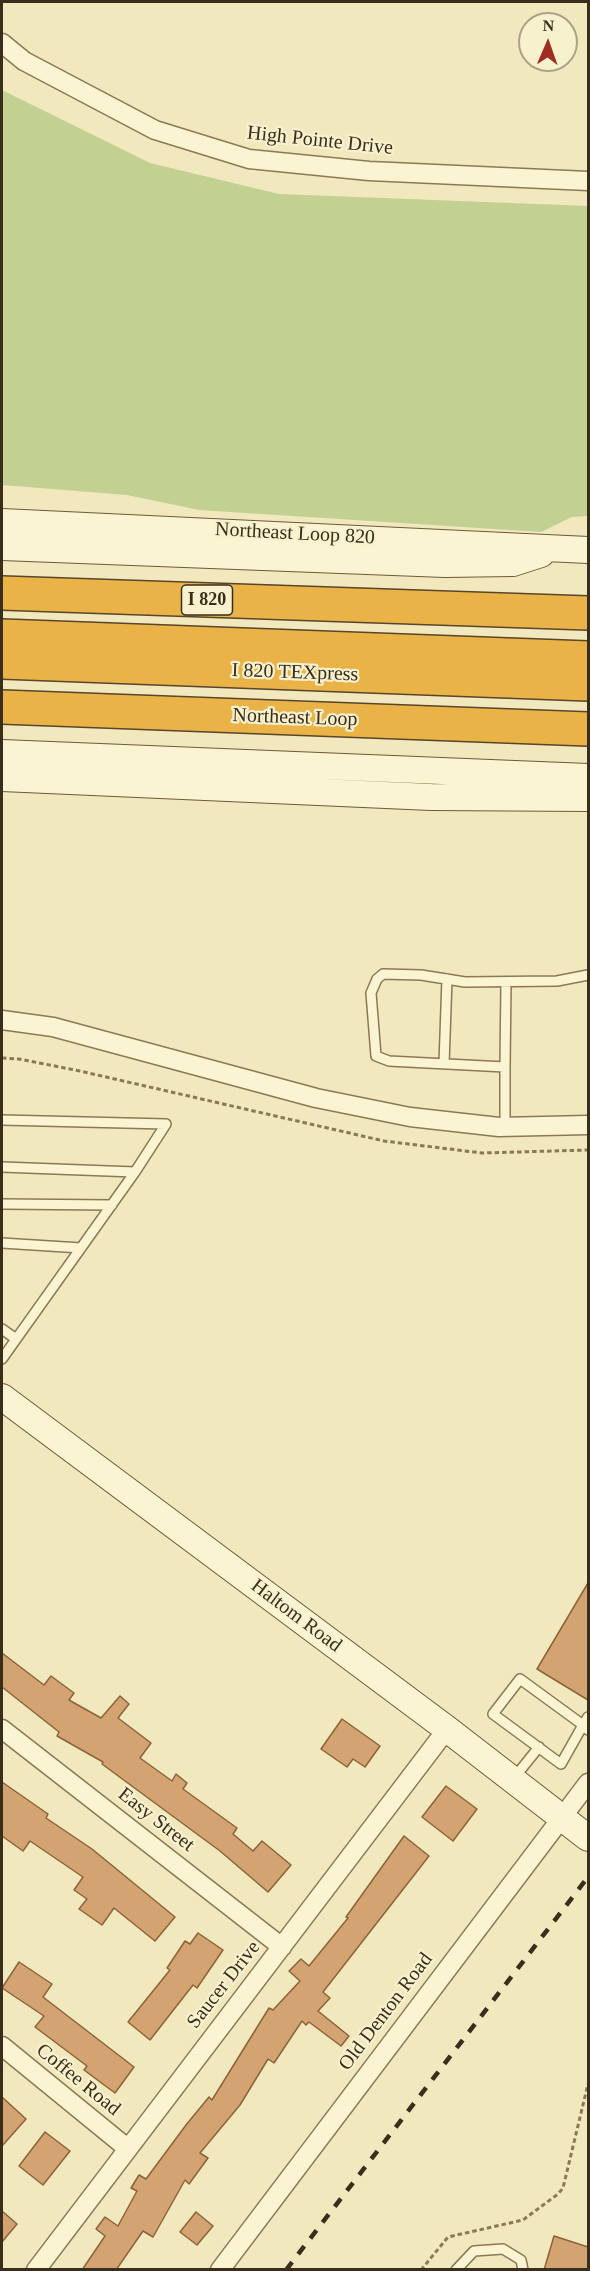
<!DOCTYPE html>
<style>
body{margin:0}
#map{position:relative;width:590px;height:2271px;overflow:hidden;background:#f1e8be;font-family:"Times New Roman",serif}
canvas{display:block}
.frame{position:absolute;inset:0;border:3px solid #392d1b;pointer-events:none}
.north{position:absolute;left:518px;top:12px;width:60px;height:60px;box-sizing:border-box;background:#f8f1ce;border:2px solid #aca386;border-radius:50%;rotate:2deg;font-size:16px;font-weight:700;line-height:24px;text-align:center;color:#392d1b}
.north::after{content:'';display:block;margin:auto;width:21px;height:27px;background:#9f2d21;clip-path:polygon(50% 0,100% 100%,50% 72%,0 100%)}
</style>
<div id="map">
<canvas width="590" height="2271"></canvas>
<div class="frame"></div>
<div class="north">N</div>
</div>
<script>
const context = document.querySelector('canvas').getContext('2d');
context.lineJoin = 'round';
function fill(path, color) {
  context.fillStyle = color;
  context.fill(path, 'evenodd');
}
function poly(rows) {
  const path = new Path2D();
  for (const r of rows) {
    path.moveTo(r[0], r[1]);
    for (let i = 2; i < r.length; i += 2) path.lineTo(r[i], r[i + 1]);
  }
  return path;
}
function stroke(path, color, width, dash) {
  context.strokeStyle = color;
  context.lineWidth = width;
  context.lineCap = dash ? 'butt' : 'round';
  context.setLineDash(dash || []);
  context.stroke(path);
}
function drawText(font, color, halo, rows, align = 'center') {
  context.font = font + ' "Times New Roman",serif';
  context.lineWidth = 4.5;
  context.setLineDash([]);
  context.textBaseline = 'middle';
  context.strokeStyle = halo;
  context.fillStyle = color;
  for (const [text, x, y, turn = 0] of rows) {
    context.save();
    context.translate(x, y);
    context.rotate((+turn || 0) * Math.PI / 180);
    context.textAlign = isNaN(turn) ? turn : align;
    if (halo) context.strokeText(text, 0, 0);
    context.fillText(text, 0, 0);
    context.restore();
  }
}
fill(poly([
 [2,90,150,163,279,194,588,206,588,516,572,517,541,532,199,510,127,495,2,485]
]), '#c2d092');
const building = poly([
 [588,1583,588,1700,537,1669,588,1583],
 [2,1653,44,1685,51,1676,74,1693,69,1700,101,1718,120,1696,129,1704,118,1718,151,1743,140,1758,172,1781,176,1774,187,1783,183,1789,237,1828,233,1834,253,1851,262,1841,291,1865,268,1892,220,1851,102,1764,103,1762,57,1736,59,1732,2,1687,2,1653],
 [342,1719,380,1746,365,1767,353,1759,347,1767,321,1749,342,1719],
 [2,1782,48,1814,46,1818,92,1849,175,1917,155,1941,114,1908,102,1925,79,1909,87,1899,74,1890,83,1877,30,1841,23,1851,2,1836,2,1782],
 [446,1786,477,1809,453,1841,422,1817,446,1786],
 [404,1836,429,1856,323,1992,330,1998,318,2011,349,2036,341,2046,309,2022,306,2025,302,2021,274,2063,268,2059,240,2105,200,2153,208,2158,189,2184,185,2180,153,2237,143,2231,116,2270,82,2270,105,2236,96,2229,105,2217,118,2226,137,2191,131,2188,139,2175,146,2179,186,2125,209,2097,212,2100,269,2008,273,2010,300,1981,289,1971,301,1959,309,1966,348,1918,346,1917,404,1836],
 [198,1933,223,1950,197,1988,193,1985,150,2040,128,2022,170,1970,167,1968,185,1941,190,1944,198,1933],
 [19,1962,52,1984,43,1997,134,2067,115,2093,84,2070,87,2066,35,2027,44,2016,2,1988,19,1962],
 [2,2097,26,2119,2,2146,2,2097],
 [45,2132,70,2151,43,2185,19,2166,45,2132],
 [2,2211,17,2224,2,2242,2,2211],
 [196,2212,213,2226,197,2245,180,2232,196,2212],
 [554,2236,588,2247,588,2270,544,2270,554,2236]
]);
fill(building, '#d3a471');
stroke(building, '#8c6339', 1.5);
const service = poly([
 [506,982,505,1067,389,1061,376,1056,371,993,377,979,383,974,421,975,465,982,557,981,588,975],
 [444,1064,447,979],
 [505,1067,505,1127],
 [2,1120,166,1124,135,1172],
 [2,1167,135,1172,2,1359],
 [2,1204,112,1205],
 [2,1243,81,1248],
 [2,1329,16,1339],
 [588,1717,583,1725,561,1764,493,1714,520,1679,583,1725,588,1730],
 [514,1778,539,1747],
 [456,2270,474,2251,503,2249,521,2260,523,2270]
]);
const minor = poly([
 [2,43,24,61,155,130,249,159,369,171,588,181],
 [2,1020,53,1027,316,1098,410,1117,499,1127,588,1125],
 [2,1729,282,1947],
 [2,2046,127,2148],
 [36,2270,447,1729],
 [220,2270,588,1783]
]);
const secondary = poly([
 [2,522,588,550],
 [2,547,445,564,513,563,541,554],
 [2,753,588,777],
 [2,778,431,797,588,798],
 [2,1397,447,1729,588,1838]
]);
const motorway = poly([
 [2,593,588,613],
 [2,636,588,658],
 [2,662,588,684],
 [2,707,588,729]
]);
stroke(service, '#8b7855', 12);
stroke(minor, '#8b7855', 21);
stroke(secondary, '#6d5939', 28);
stroke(motorway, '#58452a', 36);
stroke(poly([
 [2,1058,19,1059,80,1071,384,1141,482,1153,588,1150],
 [421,2270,448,2237,523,2220,558,2194,563,2188,588,2084]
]), '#8b7855', 3, [4.5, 3]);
stroke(service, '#fbf4d2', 9);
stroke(minor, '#fbf4d2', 18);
stroke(secondary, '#fbf4d2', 26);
stroke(motorway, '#e9b347', 33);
stroke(poly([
 [286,2270,588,1877]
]), '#392d1b', 4.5, [10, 10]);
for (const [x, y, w] of [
 [207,600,51]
]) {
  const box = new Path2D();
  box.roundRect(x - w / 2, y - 15, w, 30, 4.5);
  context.fillStyle = '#f8f1ce';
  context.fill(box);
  stroke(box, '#392d1b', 1.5);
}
drawText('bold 18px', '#392d1b', null, [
 ["I 820",207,600]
]);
drawText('20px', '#392d1b', '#f8f1ce', [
 ["High Pointe Drive",320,141,6],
 ["Northeast Loop 820",295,534,3],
 ["I 820 TEXpress",295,673,2],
 ["Northeast Loop",295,718,2],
 ["Haltom Road",296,1616,37],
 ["Easy Street",156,1820,38],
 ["Saucer Drive",224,1985,-52],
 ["Old Denton Road",386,2012,-53],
 ["Coffee Road",78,2080,39]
]);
</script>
